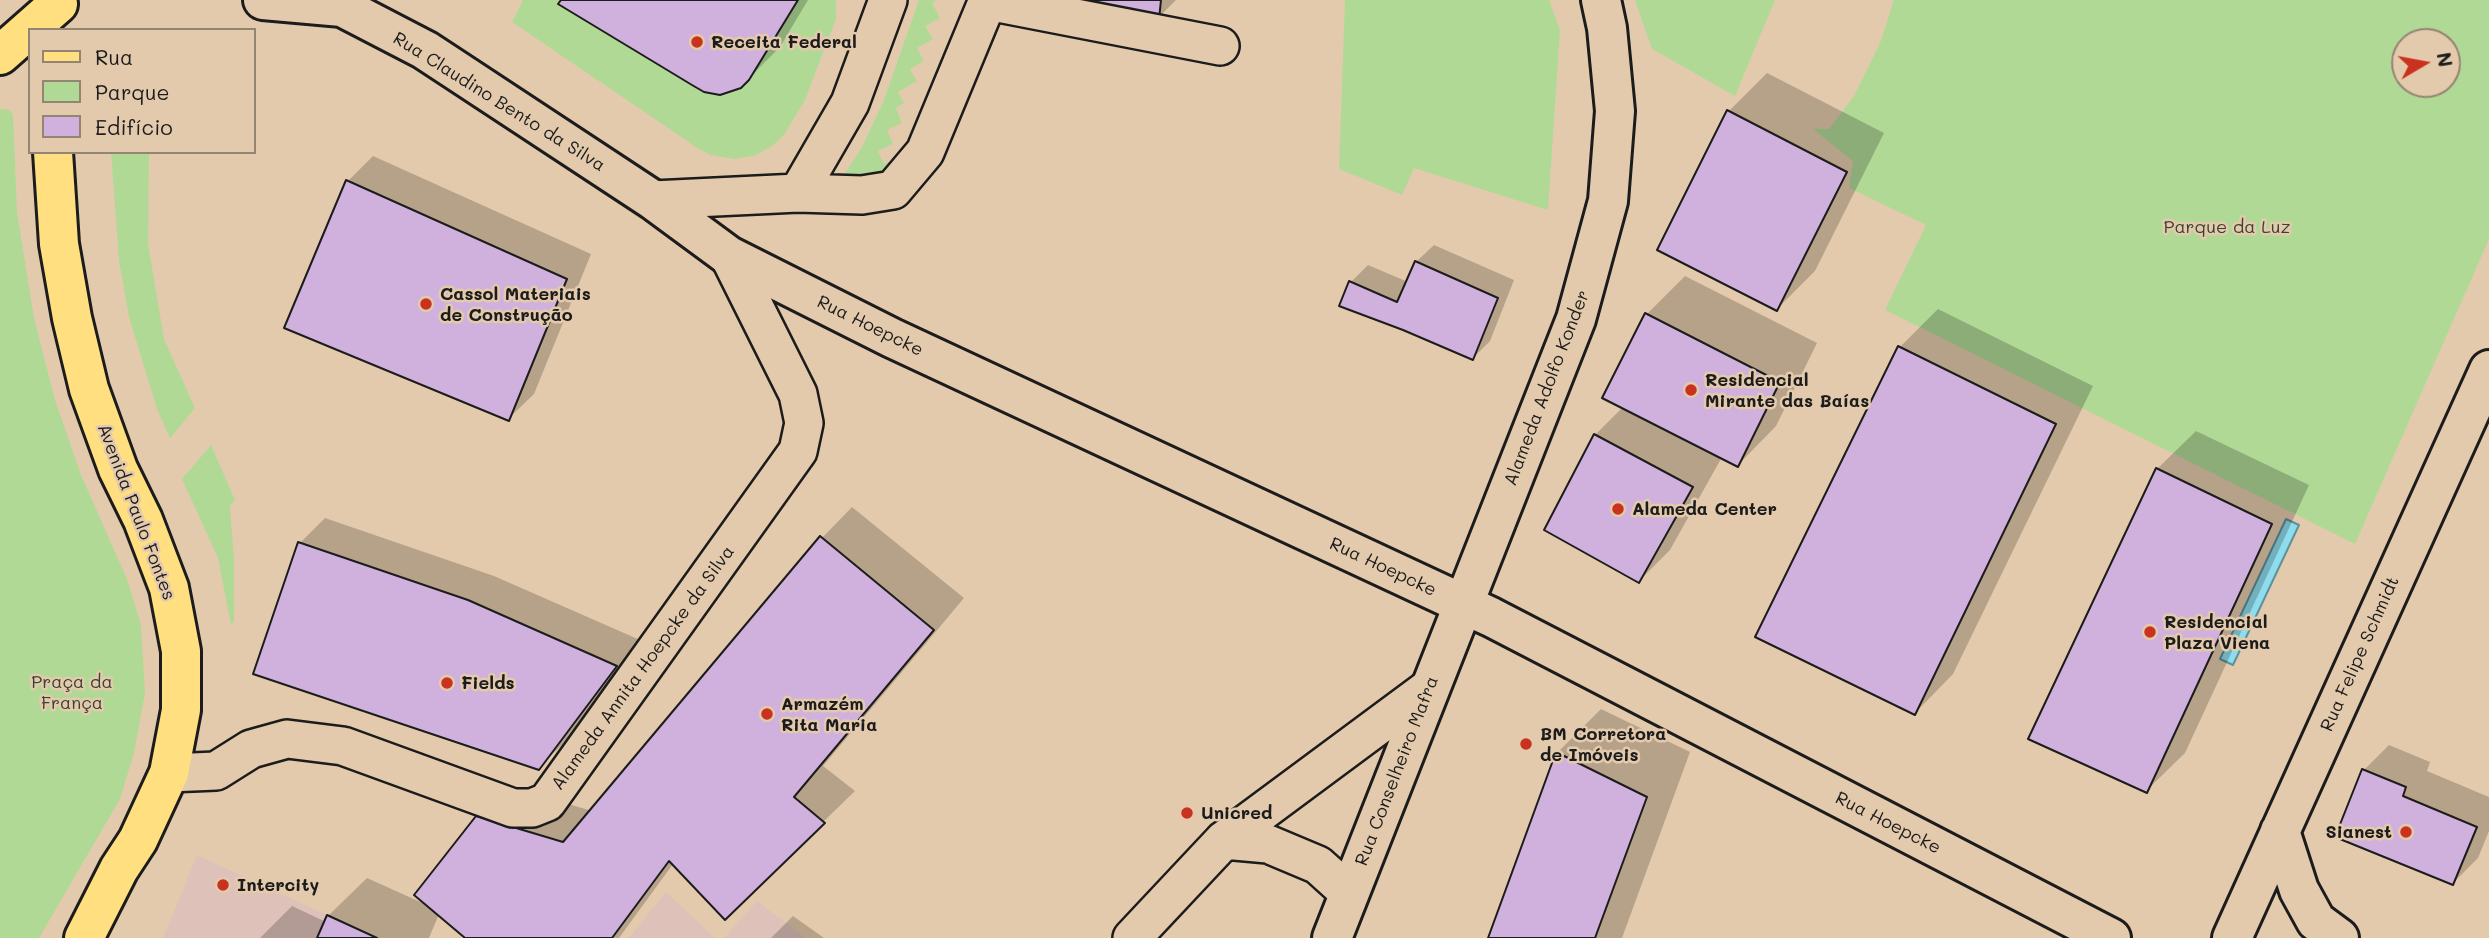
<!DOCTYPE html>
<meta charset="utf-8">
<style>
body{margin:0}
#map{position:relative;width:2489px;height:938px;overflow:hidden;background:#e4caac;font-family:Mali,sans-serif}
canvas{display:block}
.legend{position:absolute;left:28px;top:28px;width:228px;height:126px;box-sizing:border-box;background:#e4caac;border:2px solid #948472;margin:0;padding:9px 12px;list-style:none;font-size:21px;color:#1c1c1c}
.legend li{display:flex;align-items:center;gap:14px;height:35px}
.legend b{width:35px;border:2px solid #948472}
.north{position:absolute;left:2391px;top:28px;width:70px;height:70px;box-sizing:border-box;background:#e4caac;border:2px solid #948472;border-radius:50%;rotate:80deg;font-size:19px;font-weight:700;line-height:28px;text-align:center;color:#1c1c1c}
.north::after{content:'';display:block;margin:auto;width:24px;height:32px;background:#c8321e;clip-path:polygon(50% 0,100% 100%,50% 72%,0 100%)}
</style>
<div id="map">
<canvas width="2489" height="938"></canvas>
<ul class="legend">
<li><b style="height:9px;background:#ffdf80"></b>Rua</li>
<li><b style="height:19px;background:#b1d996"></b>Parque</li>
<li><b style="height:19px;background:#d0b0dc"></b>Edifício</li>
</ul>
<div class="north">N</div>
</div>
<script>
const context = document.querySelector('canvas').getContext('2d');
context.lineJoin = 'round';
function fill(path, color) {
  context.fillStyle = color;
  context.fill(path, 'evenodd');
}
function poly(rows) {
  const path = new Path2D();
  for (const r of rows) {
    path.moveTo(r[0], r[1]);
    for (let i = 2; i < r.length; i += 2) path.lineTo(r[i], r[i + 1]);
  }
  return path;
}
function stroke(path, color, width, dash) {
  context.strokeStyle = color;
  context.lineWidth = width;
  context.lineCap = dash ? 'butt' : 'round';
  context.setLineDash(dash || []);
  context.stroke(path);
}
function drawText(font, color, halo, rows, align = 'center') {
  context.font = font + ' Mali,sans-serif';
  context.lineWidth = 5;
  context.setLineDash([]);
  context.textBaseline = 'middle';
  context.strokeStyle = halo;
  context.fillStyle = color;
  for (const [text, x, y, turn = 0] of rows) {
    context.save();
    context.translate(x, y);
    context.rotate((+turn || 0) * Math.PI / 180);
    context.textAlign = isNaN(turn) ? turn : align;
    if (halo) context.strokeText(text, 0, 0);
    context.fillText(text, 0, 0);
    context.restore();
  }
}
fill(poly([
 [197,855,327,915,377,938,163,938],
 [666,892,715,938,629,938],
 [757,901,806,938,724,938]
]), '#dec2ba');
fill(poly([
 [523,0,561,0,559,4,692,85,704,92,720,95,741,88,749,80,798,0,836,0,836,19,805,100,784,135,772,146,754,156,734,159,710,155,696,147,512,22],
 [919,0,937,0,932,3,940,18,925,26,933,39,917,48,924,61,910,69,917,81,898,92,904,103,896,108,902,123,887,130,893,144,878,151,884,164,905,155,895,173,847,178,844,175,862,147,884,100],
 [1345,0,1549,0,1560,30,1548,210,1414,168,1402,195,1339,169],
 [1635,0,1775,0,1735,96,1652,49],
 [1894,0,2489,0,2489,239,2355,544,1885,310,1926,225,1849,188,1853,161,1813,129,1829,129,1854,96,1880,43],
 [2405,42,2447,42,2447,84,2405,84],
 [0,109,10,110,13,115,17,212,34,318,55,400,81,475,127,579,141,625,145,693,134,753,120,799,39,938,0,938],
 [111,152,149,152,148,244,164,339,195,408,170,438,157,409,129,317,119,261],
 [211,445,235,500,230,506,234,560,234,621,231,625,218,558,182,479]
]), '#b1d996');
const water = poly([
 [2286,519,2299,525,2233,665,2220,659,2286,519]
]);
fill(water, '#8eddec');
stroke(water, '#609099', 2);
fill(poly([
 [563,0,808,0,780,47,740,87],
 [1086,0,1176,0,1158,18],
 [1767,73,1884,133,1815,271,1777,309,1729,111],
 [373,156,591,254,534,394,508,419,348,181],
 [1434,245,1514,280,1490,341,1473,358,1351,282,1368,265,1408,282,1416,262],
 [1685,276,1817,343,1776,426,1738,465,1722,457,1670,550,1639,581,1595,435,1623,407,1647,314],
 [1938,309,2093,386,1953,674,1915,713,1900,347],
 [2196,431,2309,485,2185,753,2146,791,2157,469],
 [852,507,964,598,823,766,855,791,725,917,673,864,619,938,468,938,439,914,429,938,260,938,292,906,326,922,328,916,367,878,427,905,477,817,508,786,592,811,822,538],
 [325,518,494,576,640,640,564,743,538,768,300,543],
 [1601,709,1690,752,1622,938,1490,938,1557,753],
 [2389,745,2430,762,2427,771,2489,797,2489,831,2478,858,2453,883,2364,770],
 [793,916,824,938,771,938]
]), '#0003');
const building = poly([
 [561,0,798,0,749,80,741,88,720,95,704,92,692,85,558,4,561,0],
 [1082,0,1161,0,1159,20,1115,16,1082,0],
 [1727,110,1847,172,1777,311,1657,250,1727,110],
 [346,180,567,279,509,421,284,328,346,180],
 [1415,261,1498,298,1473,360,1403,330,1339,306,1349,281,1397,302,1415,261],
 [1645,313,1780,382,1738,467,1602,398,1645,313],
 [1898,346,2056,424,1915,715,1755,637,1898,346],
 [1594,434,1693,487,1639,583,1544,530,1594,434],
 [2156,468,2272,524,2147,793,2028,739,2156,468],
 [820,536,934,630,794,797,825,823,725,920,669,861,612,938,465,938,414,895,476,816,563,842,820,536],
 [298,542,468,600,617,666,539,770,253,674,298,542],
 [1556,752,1647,797,1595,938,1488,938,1556,752],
 [2362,769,2406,787,2403,796,2477,827,2453,885,2335,837,2362,769],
 [327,915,377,938,317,938,327,915]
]);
fill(building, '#d0b0dc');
stroke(building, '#1c1c1c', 2);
const street = poly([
 [988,1,1220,46],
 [798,193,862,195,893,190,925,152,988,0],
 [653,200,798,193,850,103,888,0],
 [169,773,216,771,251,749,287,739,343,746,513,808,532,808,547,802,798,451,804,423,798,394,729,256],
 [1224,840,1268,844,1318,865,1349,893],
 [1132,938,1224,840,1429,688]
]);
const secondary = poly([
 [263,0,342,7],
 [333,0,342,7,425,50,457,71,653,200,729,256,892,338,1491,617,2111,938],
 [2280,831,2299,890,2316,921,2339,938],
 [1332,938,1576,319,1608,201,1615,111,1607,28,1601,0],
 [2232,938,2489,370]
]);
const primary = poly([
 [0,55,58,4],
 [53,152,59,244,72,318,89,389,118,469,143,520,169,588,181,651,181,710,169,773,138,840,119,869,84,938]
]);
stroke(street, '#1c1c1c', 42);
stroke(secondary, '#1c1c1c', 44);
stroke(primary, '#1c1c1c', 44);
stroke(street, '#e4caac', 37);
stroke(secondary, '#e4caac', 38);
stroke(primary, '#ffdf80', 38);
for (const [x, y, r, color] of [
 [697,42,7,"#c8321e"],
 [426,304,7,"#c8321e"],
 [1691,390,7,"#c8321e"],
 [1618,509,7,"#c8321e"],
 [2150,632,7,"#c8321e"],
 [447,683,7,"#c8321e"],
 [767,714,7,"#c8321e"],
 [1526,744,7,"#c8321e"],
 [1187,813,7,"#c8321e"],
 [2406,832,7,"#c8321e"],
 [223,885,7,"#c8321e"]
]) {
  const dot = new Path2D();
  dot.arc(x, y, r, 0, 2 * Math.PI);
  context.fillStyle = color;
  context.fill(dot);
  stroke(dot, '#e4caac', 2.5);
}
drawText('bold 18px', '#1c1c1c', '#e4caac', [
 ["Receita Federal",711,42],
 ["Cassol Materiais",440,294],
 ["de Construção",440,315],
 ["Residencial",1705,380],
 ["Mirante das Baías",1705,401],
 ["Alameda Center",1632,509],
 ["Residencial",2164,622],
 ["Plaza Viena",2164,643],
 ["Fields",461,683],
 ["Armazém",781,704],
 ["Rita Maria",781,725],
 ["BM Corretora",1540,734],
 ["de Imóveis",1540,755],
 ["Unicred",1201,813],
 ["Sianest",2392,832,"right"],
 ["Intercity",237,885]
], 'left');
drawText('18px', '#1c1c1c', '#e4caac', [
 ["Rua Claudino Bento da Silva",499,102,32],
 ["Rua Hoepcke",870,326,26],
 ["Alameda Adolfo Konder",1547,388,-69],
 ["Avenida Paulo Fontes",136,512,69],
 ["Rua Hoepcke",1383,567,25],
 ["Rua Felipe Schmidt",2360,654,-66],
 ["Alameda Annita Hoepcke da Silva",643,668,-54],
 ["Rua Conselheiro Mafra",1397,771,-69],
 ["Rua Hoepcke",1888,823,27]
]);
drawText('18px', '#3a4234', '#e4caac', [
 ["Parque da Luz",2227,227],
 ["Praça da",72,682],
 ["França",72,703]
]);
</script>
